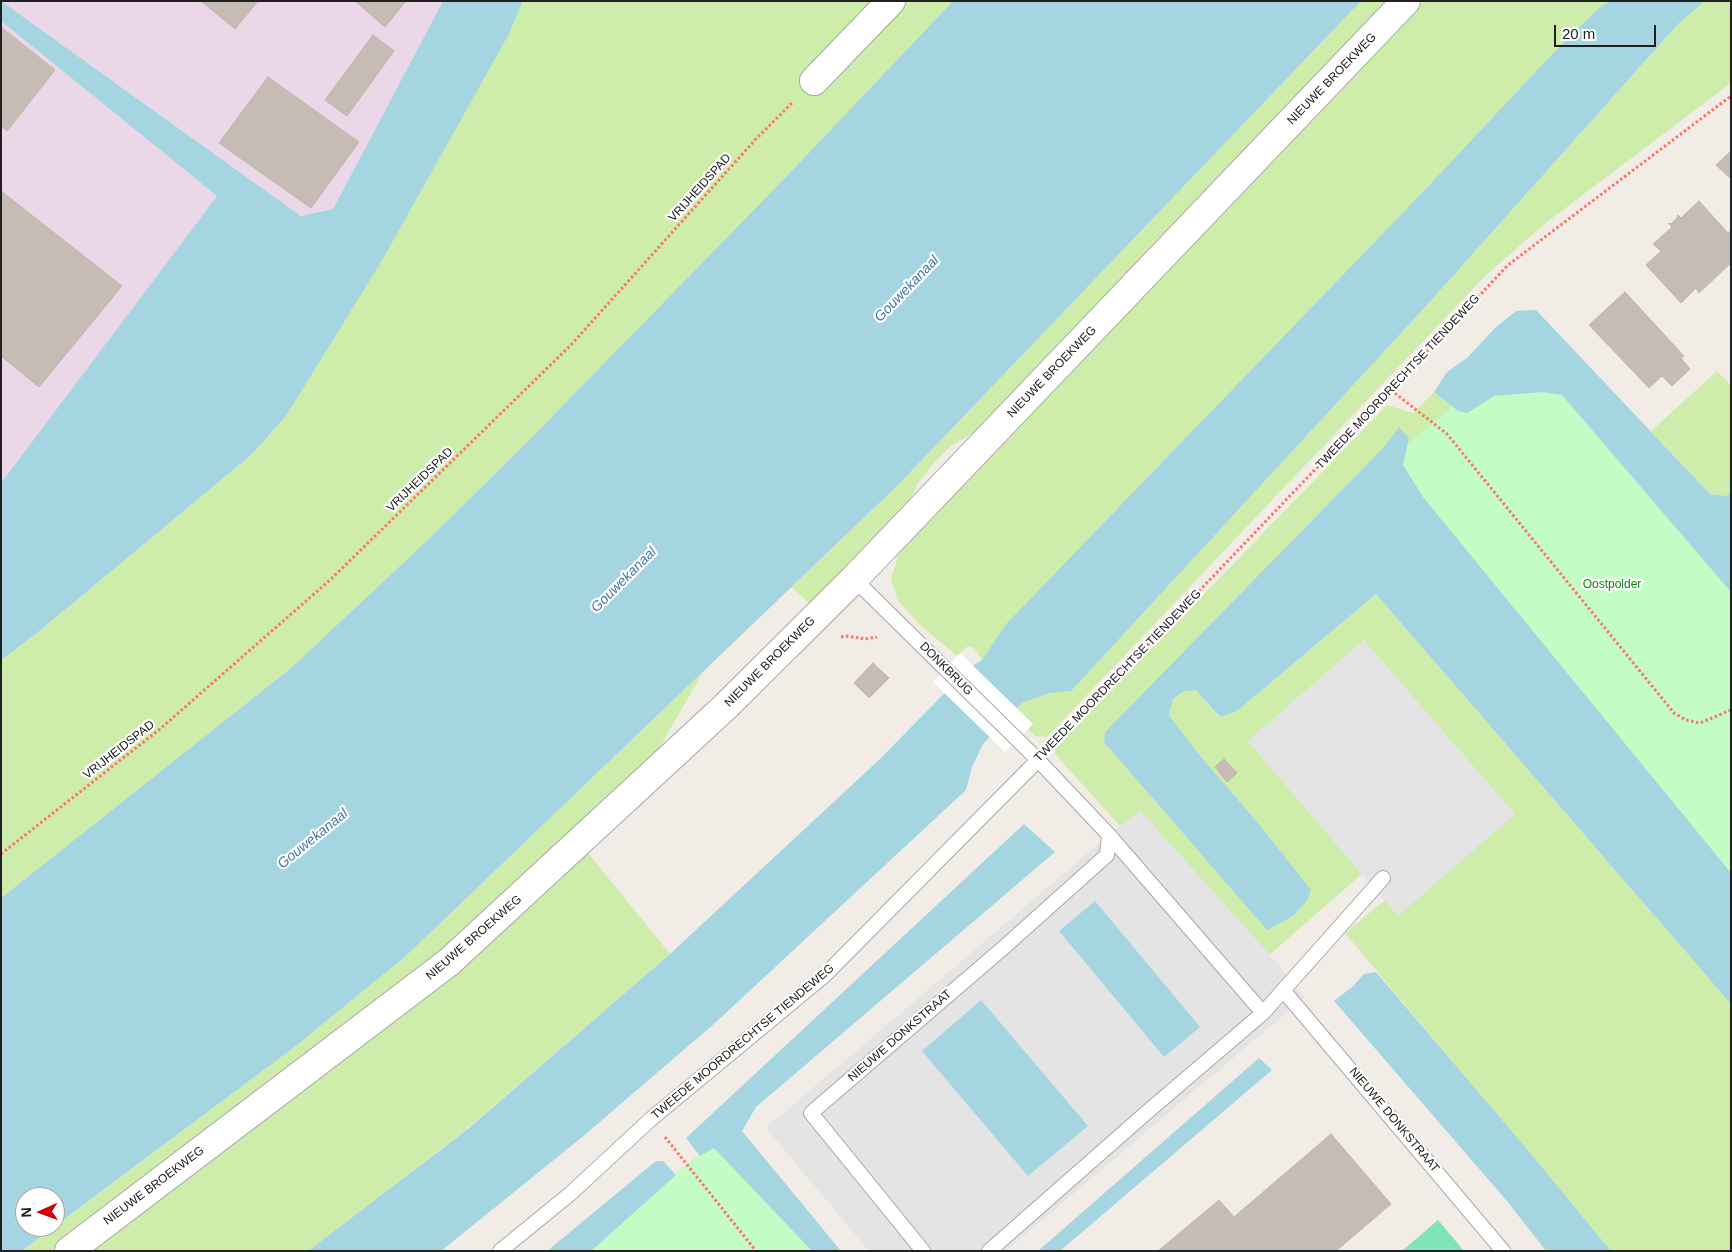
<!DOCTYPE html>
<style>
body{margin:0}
#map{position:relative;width:1732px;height:1252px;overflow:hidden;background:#f1ede6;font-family:Helvetica,sans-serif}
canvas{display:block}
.frame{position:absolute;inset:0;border:2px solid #202020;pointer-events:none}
.north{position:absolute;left:15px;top:1187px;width:50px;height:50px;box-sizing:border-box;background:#fff;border:1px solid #a6a6a6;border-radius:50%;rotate:268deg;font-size:14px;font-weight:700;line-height:20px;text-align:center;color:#202020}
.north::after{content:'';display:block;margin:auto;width:18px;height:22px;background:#d00008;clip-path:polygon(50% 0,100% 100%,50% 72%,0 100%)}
.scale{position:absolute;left:1554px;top:25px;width:102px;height:22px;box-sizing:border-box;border:2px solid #202020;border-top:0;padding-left:6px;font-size:15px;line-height:18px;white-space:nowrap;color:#202020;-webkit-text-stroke:4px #fff;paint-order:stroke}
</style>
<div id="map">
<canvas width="1732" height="1252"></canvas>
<div class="frame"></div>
<div class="north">N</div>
<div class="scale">20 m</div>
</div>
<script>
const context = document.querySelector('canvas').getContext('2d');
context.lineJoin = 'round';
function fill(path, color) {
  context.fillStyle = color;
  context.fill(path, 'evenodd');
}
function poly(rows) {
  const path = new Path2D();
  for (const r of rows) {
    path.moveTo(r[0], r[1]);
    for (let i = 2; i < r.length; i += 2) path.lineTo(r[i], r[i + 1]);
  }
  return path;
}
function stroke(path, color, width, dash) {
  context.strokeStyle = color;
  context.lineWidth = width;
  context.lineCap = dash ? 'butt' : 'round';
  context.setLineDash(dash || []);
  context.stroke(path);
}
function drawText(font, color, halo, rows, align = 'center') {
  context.font = font + ' Helvetica,sans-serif';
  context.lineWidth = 4.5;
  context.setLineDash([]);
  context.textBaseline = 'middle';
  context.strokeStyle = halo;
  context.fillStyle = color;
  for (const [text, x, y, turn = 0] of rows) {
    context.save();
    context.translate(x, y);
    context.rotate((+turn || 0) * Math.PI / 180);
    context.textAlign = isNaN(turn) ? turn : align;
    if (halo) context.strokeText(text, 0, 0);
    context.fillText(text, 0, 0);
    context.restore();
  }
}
fill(poly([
 [1,1,443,1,333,209,301,216],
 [1,21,217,196,1,483]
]), '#ead8e8');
fill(poly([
 [523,1,953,1,782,181,536,433,434,534,291,668,1,898,1,660,37,633,251,455,286,416,509,34],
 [1361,1,1393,1,982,428,951,446,935,462,917,484,908,507,811,605,792,587,897,486],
 [1424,1,1610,1,1601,6,1555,51,1417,198,1006,624,982,660,974,648,968,646,957,656,919,624,897,599,891,579,899,553,914,527],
 [1705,1,1731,1,1731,83,1547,222,1485,276,1047,737,1035,736,1011,714,1022,703,1049,693,1071,690,1427,305,1678,24],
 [1717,371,1731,385,1731,491,1726,496,1710,494,1651,431],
 [1434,392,1458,411,1423,497,1399,428,1384,447,1105,732,1104,742,1268,930,1277,925,1293,916,1307,901,1258,823,1196,751,1169,715,1173,699,1182,692,1196,690,1219,717,1237,711,1376,594,1731,1004,1731,1251,1611,1251,1345,933,1385,900,1398,915,1364,640,1248,741,1362,874,1268,956,1121,827,1055,754,1056,747,1387,405,1413,413],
 [703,672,646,771,576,838,670,954,468,1128,308,1251,22,1251,292,1049,406,956]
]), '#ceedab');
fill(poly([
 [1535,380,1607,407,1731,555,1731,900,1377,472,1475,386],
 [727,1131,828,1251,583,1251]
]), '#c3fcc5');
fill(poly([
 [1438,1220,1464,1251,1402,1251]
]), '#81e3b9');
fill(poly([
 [1364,640,1515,814,1398,916,1248,741],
 [1140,810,1270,955,1305,997,1006,1251,869,1251,766,1128,1109,835]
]), '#e4e4e4');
fill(poly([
 [1,1,301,216,333,209,443,1,523,1,509,34,381,262,286,416,251,455,37,633,1,660,1,483,217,196,1,21],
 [953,1,1361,1,897,486,406,956,292,1049,55,1226,55,1197,25,1197,25,1227,54,1227,22,1251,1,1251,1,898,291,668,434,534,536,433,782,181],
 [1610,1,1705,1,1678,24,1427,305,1071,691,1049,693,1022,703,983,744,972,767,966,790,715,1023,581,1138,441,1251,308,1251,469,1128,670,954,880,759,968,669,982,660,1006,624,1417,198,1555,51,1601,6],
 [1536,310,1710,494,1726,496,1731,491,1731,592,1562,395,1543,392,1494,396,1467,413,1458,411,1434,392,1447,372,1467,358,1494,329,1516,311],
 [1399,427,1409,438,1403,465,1423,497,1731,873,1731,1004,1376,594,1237,711,1220,717,1196,690,1182,692,1173,699,1169,715,1196,751,1258,823,1311,890,1307,901,1293,916,1277,925,1267,930,1104,742,1105,732,1384,447],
 [1024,824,1055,852,756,1107,742,1131,841,1251,812,1251,714,1148,700,1156,686,1138],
 [1095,901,1200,1027,1164,1057,1059,931],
 [1376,972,1525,1147,1611,1251,1546,1251,1507,1201,1334,1001,1352,987,1364,974],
 [981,1000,1088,1126,1028,1176,922,1051],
 [1259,1058,1272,1070,1060,1251,1038,1251],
 [656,1161,663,1161,676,1175,591,1251,547,1251]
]), '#a5d5e0');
fill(poly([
 [960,653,1033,724,1005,752,933,682]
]), '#fff');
const building = poly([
 [201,1,258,1,235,29,201,1],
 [355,1,406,1,385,27,355,1],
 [1,27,55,70,7,131,1,126,1,27],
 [373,35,394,51,347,116,325,100,373,35],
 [268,77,359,142,311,208,219,143,268,77],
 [1731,151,1731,179,1716,165,1731,151],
 [1,191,122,286,39,387,1,356,1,191],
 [1699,201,1728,233,1731,230,1731,263,1699,293,1696,288,1681,303,1646,265,1661,251,1653,244,1672,227,1668,223,1671,224,1678,217,1677,216,1678,215,1681,218,1699,201],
 [1625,292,1684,356,1681,358,1690,369,1672,386,1662,376,1649,388,1589,325,1625,292],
 [873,663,889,678,869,698,854,683,873,663],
 [1224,759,1237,773,1227,782,1215,767,1224,759],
 [1331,1134,1391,1204,1336,1251,1158,1251,1219,1200,1234,1217,1331,1134]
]);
fill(building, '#c6bcb5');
stroke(building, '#c4b3a8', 1);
const service = poly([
 [854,579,1038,760,1109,835,1263,1013,1146,1113,989,1251],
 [1283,990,1503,1251],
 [1263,1013,1383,878],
 [500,1251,570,1194,651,1119,825,975,1038,760],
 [923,1251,811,1113,1002,949,1107,855,1109,835]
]);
const minor = poly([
 [814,81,891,1],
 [69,1251,449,962,725,707,854,579,1406,1]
]);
stroke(service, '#a7a7a7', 16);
stroke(minor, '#a7a7a7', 30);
stroke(poly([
 [1391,390,1447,434,1674,713,1686,720,1700,723,1731,710],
 [841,637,847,636,865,639,877,637],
 [1054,743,1391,390,1508,265,1731,96],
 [1,854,160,729,330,580,571,345,755,140,793,102],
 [665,1137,756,1251]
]), '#ff7369', 3, [2.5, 2.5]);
stroke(service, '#fff', 14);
stroke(minor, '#fff', 28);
drawText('12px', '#202020', '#fff', [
 ["NIEUWE BROEKWEG",1332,79,-46],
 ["VRIJHEIDSPAD",700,188,-48],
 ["NIEUWE BROEKWEG",1052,372,-46],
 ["TWEEDE MOORDRECHTSE TIENDEWEG",1398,382,-47],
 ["VRIJHEIDSPAD",420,480,-44],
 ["NIEUWE BROEKWEG",770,662,-45],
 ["DONKBRUG",946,669,45],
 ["TWEEDE MOORDRECHTSE TIENDEWEG",1118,676,-46],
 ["VRIJHEIDSPAD",119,750,-38],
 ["NIEUWE BROEKWEG",474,938,-41],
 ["NIEUWE DONKSTRAAT",900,1036,-41],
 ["TWEEDE MOORDRECHTSE TIENDEWEG",743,1042,-40],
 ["NIEUWE DONKSTRAAT",1394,1120,50],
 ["NIEUWE BROEKWEG",154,1186,-37]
]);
drawText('12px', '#07860c', '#fff', [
 ["Oostpolder",1612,585]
]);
drawText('italic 14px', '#4278a5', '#fff', [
 ["Gouwekanaal",907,289,-46],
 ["Gouwekanaal",624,580,-45],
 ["Gouwekanaal",313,839,-39]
]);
</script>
